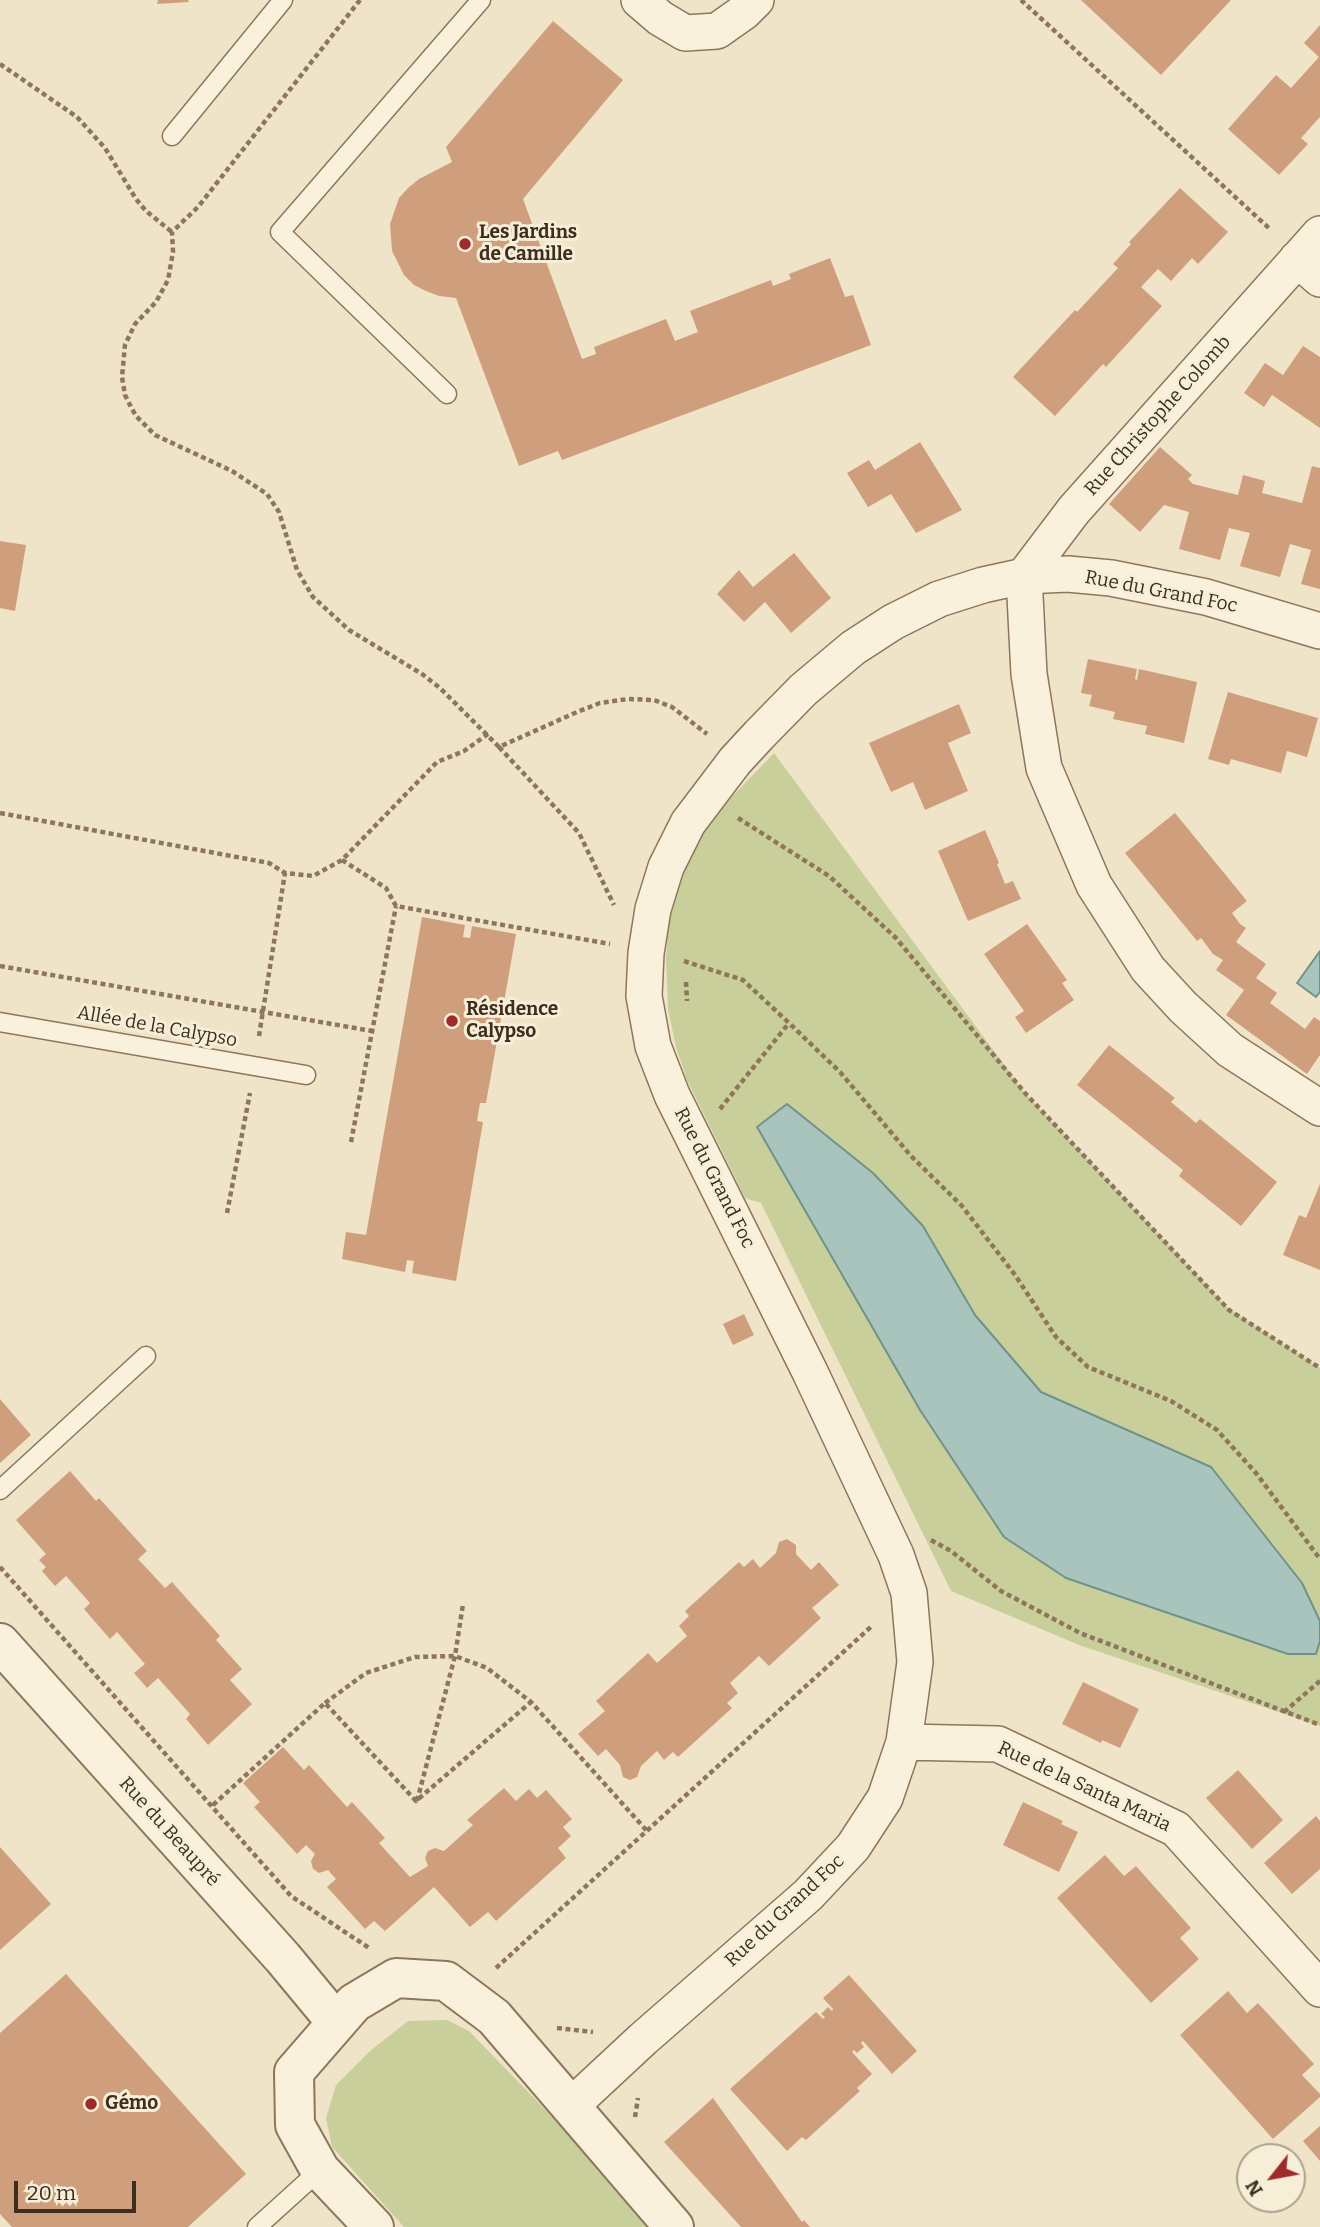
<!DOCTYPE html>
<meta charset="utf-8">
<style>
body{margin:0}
#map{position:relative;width:1320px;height:2227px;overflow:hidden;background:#f0e4c8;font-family:Bitter,serif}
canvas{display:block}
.north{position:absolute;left:1236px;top:2143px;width:70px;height:70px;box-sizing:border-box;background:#f7eed8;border:2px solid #ada18e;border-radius:50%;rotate:239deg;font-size:19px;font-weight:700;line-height:28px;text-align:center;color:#3d2e20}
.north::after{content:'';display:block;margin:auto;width:24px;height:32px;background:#9e2a2b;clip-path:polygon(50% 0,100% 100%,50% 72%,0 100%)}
.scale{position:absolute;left:14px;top:2181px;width:122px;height:32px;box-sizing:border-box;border:4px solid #3d2e20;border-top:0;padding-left:9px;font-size:21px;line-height:24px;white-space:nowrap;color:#3d2e20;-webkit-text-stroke:5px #f7eed8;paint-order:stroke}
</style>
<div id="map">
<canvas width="1320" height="2227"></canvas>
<div class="north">N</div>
<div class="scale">20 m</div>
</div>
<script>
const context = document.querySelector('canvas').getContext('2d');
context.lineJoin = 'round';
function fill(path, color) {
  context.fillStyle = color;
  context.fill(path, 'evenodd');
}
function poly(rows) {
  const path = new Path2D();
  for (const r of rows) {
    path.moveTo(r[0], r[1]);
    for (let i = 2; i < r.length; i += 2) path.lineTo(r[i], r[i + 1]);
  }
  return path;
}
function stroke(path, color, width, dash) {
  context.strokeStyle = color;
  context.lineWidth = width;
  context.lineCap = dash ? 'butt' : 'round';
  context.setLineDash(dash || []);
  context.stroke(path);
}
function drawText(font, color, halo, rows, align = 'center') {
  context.font = font + ' Bitter,serif';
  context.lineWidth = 6;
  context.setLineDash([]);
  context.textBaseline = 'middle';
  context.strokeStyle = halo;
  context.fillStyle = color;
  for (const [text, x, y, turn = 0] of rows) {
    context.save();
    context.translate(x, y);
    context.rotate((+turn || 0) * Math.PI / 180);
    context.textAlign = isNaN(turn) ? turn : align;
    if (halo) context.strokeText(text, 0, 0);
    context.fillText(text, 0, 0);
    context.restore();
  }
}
fill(poly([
 [774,753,1025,1093,1229,1309,1320,1368,1320,1726,1079,1645,951,1591,761,1203,745,1198,687,1080,676,1047,668,1009,666,958,669,917,680,876,698,841,725,804],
 [447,2020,469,2031,564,2129,651,2227,404,2227,332,2147,326,2118,336,2085,370,2051,408,2021]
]), '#c9cf9b');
const water = poly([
 [1320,951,1320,992,1316,997,1297,983,1320,951],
 [787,1104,873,1173,923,1226,975,1315,1041,1392,1211,1467,1302,1583,1320,1621,1320,1641,1316,1654,1288,1654,1066,1578,1004,1537,920,1410,757,1127,787,1104]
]);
fill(water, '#a9c4bc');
stroke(water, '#6f938a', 2);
fill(poly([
 [158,0,188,0,189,2,157,4],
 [1081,0,1231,0,1161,75],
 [553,21,623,80,523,199,582,359,596,354,594,347,666,319,675,341,698,332,690,311,771,280,773,286,791,279,789,274,830,258,845,297,853,295,871,345,562,460,558,451,519,466,456,298,439,296,426,291,414,285,404,275,392,251,390,224,399,198,408,188,419,179,452,162,446,147],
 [1320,25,1320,117,1301,138,1308,144,1279,175,1228,129,1276,75,1291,88,1319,57,1304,43],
 [1180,188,1228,232,1198,264,1192,258,1171,281,1158,269,1141,287,1162,306,1106,367,1103,364,1055,416,1013,377,1075,310,1077,312,1118,268,1113,264,1131,244,1129,242],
 [1303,346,1320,357,1320,428,1272,395,1264,407,1244,393,1265,363,1283,375],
 [920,442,962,510,916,533,891,494,868,507,847,473,869,460,875,470],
 [1160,447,1192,475,1188,479,1193,484,1238,495,1243,475,1265,481,1262,493,1302,503,1312,466,1320,468,1320,589,1301,584,1311,550,1290,544,1280,577,1240,566,1250,533,1229,528,1220,560,1179,549,1189,512,1164,505,1140,532,1109,504],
 [0,541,26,545,15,611,0,608],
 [794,553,831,598,791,633,765,602,744,622,717,594,739,570,753,587],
 [1088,659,1137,669,1135,679,1137,680,1139,669,1197,682,1184,743,1145,734,1147,726,1113,719,1115,712,1089,706,1092,695,1081,693],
 [1228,692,1318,718,1307,757,1287,751,1281,773,1231,759,1229,765,1208,759],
 [959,704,971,733,948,743,968,791,925,810,913,782,891,792,869,743],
 [1175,813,1247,901,1232,913,1240,924,1246,928,1236,942,1266,964,1256,978,1277,993,1270,1003,1305,1029,1314,1017,1320,1021,1320,1055,1307,1074,1226,1015,1244,990,1216,970,1223,960,1213,954,1201,938,1197,941,1125,853],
 [985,830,999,863,997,864,1005,884,1013,881,1021,899,968,921,938,851],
 [422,917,465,925,463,937,470,938,472,926,516,934,486,1103,480,1103,477,1121,483,1122,456,1281,412,1273,414,1261,407,1260,405,1272,342,1259,346,1232,366,1235],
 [1027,924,1067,980,1062,983,1074,1000,1026,1033,1015,1017,1024,1011,984,954],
 [1109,1045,1175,1098,1171,1102,1196,1123,1200,1119,1277,1182,1241,1226,1179,1176,1183,1170,1077,1085],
 [1320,1184,1320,1270,1283,1255,1299,1215,1306,1218],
 [744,1314,754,1335,733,1345,723,1324],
 [0,1399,31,1435,0,1463],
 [70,1471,96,1501,99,1498,147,1551,138,1559,165,1588,172,1582,220,1636,216,1640,242,1669,230,1680,252,1704,208,1745,186,1719,190,1714,158,1678,147,1688,134,1673,145,1664,117,1632,110,1639,84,1609,90,1603,66,1576,55,1586,42,1571,46,1567,39,1560,46,1554,16,1520],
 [787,1539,796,1545,796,1554,811,1570,819,1562,839,1585,812,1608,821,1618,769,1666,759,1656,730,1683,738,1693,727,1703,732,1708,678,1757,673,1752,664,1760,657,1751,641,1766,637,1777,630,1780,623,1777,620,1765,606,1749,598,1756,578,1734,605,1711,596,1701,648,1653,657,1663,687,1636,679,1626,689,1616,685,1611,739,1562,744,1567,753,1559,760,1568,776,1553,779,1542],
 [1083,1682,1139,1709,1120,1748,1102,1740,1101,1743,1062,1724],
 [283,1747,304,1770,309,1765,347,1807,352,1802,385,1838,379,1843,410,1877,428,1866,425,1858,428,1851,435,1848,444,1851,473,1825,467,1820,504,1788,516,1801,529,1789,537,1798,546,1790,572,1819,563,1827,571,1836,558,1848,566,1858,496,1921,488,1912,470,1927,434,1887,385,1931,374,1921,365,1929,327,1887,336,1879,328,1870,319,1873,313,1869,311,1861,315,1854,306,1845,297,1854,254,1807,260,1802,243,1783],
 [1238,1770,1283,1820,1252,1849,1206,1798],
 [1023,1802,1063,1821,1061,1824,1078,1832,1059,1872,1003,1845],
 [1316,1816,1320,1821,1320,1869,1292,1894,1264,1863],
 [0,1847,51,1904,0,1950],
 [1105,1855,1124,1876,1136,1866,1191,1928,1180,1938,1199,1959,1151,2003,1057,1898],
 [66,1974,246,2174,188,2227,12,2227,0,2214,0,2033],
 [849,1975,917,2051,892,2074,863,2041,861,2043,864,2047,857,2053,854,2050,852,2052,872,2074,857,2088,860,2091,806,2140,802,2137,787,2151,730,2089,816,2012,823,2019,825,2017,821,2014,828,2007,832,2011,833,2009,823,1998],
 [1228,1991,1247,2013,1258,2003,1314,2064,1302,2075,1320,2094,1320,2097,1273,2139,1180,2035],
 [713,2098,802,2222,804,2220,810,2227,741,2227,664,2142],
 [1320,2126,1320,2161,1303,2141]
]), '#cf9f7d');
const service = poly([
 [172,136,283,0],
 [447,394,280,232,481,0],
 [0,1022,306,1075],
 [0,1490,146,1356],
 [257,2227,320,2170]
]);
const minor = poly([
 [639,0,660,18,685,33,717,31,744,12,756,0],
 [1297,259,1320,279],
 [1024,576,1029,674,1044,768,1094,885,1148,969,1183,1007,1230,1050,1320,1108],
 [1024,576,1074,510,1320,234],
 [904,1742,998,1744,1176,1829,1320,1989],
 [571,2106,643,2039,808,1895,853,1847,885,1798,904,1742,915,1662,909,1593,896,1555,810,1372,672,1095,653,1046,644,996,646,953,653,909,666,867,688,823,735,761,759,735,803,690,853,648,893,622,939,599,983,585,1024,576,1068,574,1111,578,1206,597,1320,631]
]);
const tertiary = poly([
 [0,1643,283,1958,336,2022],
 [374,2227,320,2170,295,2125,294,2072,354,2003,396,1978,446,1981,494,2017,674,2227]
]);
stroke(service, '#8d765c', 21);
stroke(minor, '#8d765c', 38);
stroke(tertiary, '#8d765c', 42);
stroke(poly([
 [360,0,198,207,172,232,173,252,168,280,156,302,135,324,125,345,122,377,125,395,131,407,136,416,155,435,232,471,267,494,279,512,297,570,313,597,349,630,422,674,440,688,499,747,577,712,600,703,628,699,654,700,672,707,707,734],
 [1021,0,1271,230],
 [0,64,77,117,105,148,136,199,146,211,172,232],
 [499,747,579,833,614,905],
 [0,813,269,863,285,873,313,876,342,860,437,762,464,751,488,734],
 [738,818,829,876,896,938,1025,1093,1229,1310,1320,1368],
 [342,860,386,888,396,906,610,944],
 [684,961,743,980,789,1023,840,1072,911,1156,962,1206,1015,1275,1056,1337,1088,1367,1171,1401,1217,1430,1256,1473,1320,1559],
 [0,966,372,1031],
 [686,982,687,1001],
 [259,1036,285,873],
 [720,1109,789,1023],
 [351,1142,396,906],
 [227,1213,250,1093],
 [931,1540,951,1551,1001,1591,1080,1633,1320,1725],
 [0,1567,291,1896,369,1948],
 [325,1703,366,1673,415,1657,455,1656,487,1668,531,1702,647,1831],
 [1284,1712,1320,1681],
 [417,1801,455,1656,463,1604],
 [213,1805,325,1703,416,1801,531,1702],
 [496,1968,873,1625],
 [557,2028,593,2032],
 [635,2117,638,2098]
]), '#8d765c', 4.5, [5, 3.5]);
stroke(service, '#faf1dc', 18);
stroke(minor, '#faf1dc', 35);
stroke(tertiary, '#faf1dc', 38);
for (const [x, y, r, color] of [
 [465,244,7,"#9e2a2b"],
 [452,1021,7,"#9e2a2b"],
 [91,2104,7,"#9e2a2b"]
]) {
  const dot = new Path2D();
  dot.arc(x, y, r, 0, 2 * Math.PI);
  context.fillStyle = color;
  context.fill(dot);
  stroke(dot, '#f7eed8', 2.5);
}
drawText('bold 19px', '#3d2e20', '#f7eed8', [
 ["Les Jardins",479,233],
 ["de Camille",479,255],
 ["Résidence",466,1010],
 ["Calypso",466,1032],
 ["Gémo",105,2104]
], 'left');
drawText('19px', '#3d2e20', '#f7eed8', [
 ["Rue Christophe Colomb",1158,416,-48],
 ["Rue du Grand Foc",1161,592,11],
 ["Allée de la Calypso",157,1027,10],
 ["Rue du Grand Foc",714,1178,63],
 ["Rue de la Santa Maria",1084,1787,25],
 ["Rue du Beaupré",169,1832,48],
 ["Rue du Grand Foc",785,1911,-43]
]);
</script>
